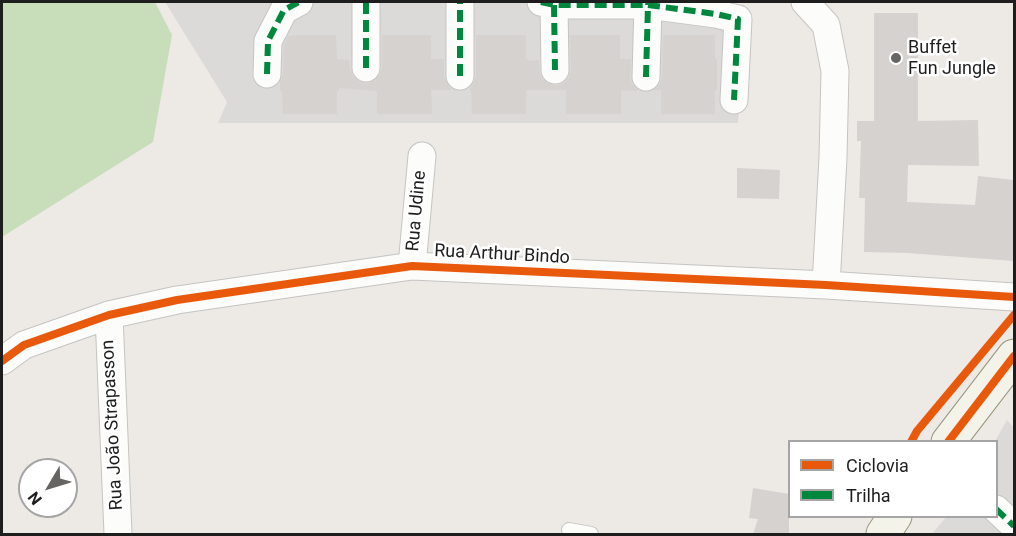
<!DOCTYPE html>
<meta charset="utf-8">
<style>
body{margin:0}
#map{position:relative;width:1016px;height:536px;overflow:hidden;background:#edeae6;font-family:Roboto,sans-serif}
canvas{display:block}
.frame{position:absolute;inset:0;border:3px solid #1e1e1e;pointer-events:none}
.legend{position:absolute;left:788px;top:440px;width:210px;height:78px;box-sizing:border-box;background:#fff;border:2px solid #a5a5a5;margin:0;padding:8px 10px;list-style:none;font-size:18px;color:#1e1e1e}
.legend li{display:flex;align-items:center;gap:12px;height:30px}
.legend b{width:30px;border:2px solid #a5a5a5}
.north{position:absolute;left:18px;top:458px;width:60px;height:60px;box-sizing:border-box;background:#fff;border:2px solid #a5a5a5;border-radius:50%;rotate:232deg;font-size:16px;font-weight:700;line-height:24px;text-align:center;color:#1e1e1e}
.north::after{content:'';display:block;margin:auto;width:21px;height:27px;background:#666564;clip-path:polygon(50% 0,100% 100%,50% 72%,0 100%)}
</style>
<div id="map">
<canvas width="1016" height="536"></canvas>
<div class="frame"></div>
<ul class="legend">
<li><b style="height:8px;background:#e8590c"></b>Ciclovia</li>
<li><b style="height:8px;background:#00873e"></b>Trilha</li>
</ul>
<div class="north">N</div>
</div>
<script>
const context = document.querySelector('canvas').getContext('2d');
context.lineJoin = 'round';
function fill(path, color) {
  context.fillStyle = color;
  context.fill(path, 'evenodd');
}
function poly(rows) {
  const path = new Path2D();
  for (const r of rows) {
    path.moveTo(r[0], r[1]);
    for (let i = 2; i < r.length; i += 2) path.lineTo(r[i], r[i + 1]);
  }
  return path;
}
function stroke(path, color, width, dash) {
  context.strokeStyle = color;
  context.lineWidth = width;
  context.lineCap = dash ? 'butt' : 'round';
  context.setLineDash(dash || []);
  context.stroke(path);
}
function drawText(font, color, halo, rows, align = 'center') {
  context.font = font + ' Roboto,sans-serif';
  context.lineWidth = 5;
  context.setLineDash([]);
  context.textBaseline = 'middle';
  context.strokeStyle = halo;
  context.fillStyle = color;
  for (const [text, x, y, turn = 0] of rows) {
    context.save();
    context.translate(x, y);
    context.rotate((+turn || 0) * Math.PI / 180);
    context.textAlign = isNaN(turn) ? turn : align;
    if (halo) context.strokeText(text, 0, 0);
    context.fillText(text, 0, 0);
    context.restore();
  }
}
fill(poly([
 [165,2,709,2,748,15,738,123,218,123,227,102],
 [1007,420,1014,428,1014,534,932,534,946,517,996,516,996,442,995,441]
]), '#dcdad8');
fill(poly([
 [2,2,155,2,172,35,153,142,2,237]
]), '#c8ddb9');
fill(poly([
 [874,13,918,13,918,121,978,120,979,166,908,165,907,202,975,205,978,176,1014,180,1014,261,908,253,864,252,865,198,859,198,861,141,857,141,857,121,874,121],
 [301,35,336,35,337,59,350,60,350,69,353,76,359,82,367,84,374,81,380,75,382,68,382,35,431,35,431,59,444,59,444,77,447,84,452,90,431,90,432,114,377,114,377,91,339,88,339,91,337,91,337,114,283,114,282,91,280,91,280,83,283,74,284,45,288,36],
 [476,35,526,35,526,59,528,59,528,61,539,60,539,70,542,79,547,83,555,86,564,83,569,77,571,70,570,35,620,35,620,59,631,59,630,77,632,84,638,91,621,90,621,114,566,114,566,90,526,90,526,114,472,114,471,90,469,90,469,89,474,83,476,77],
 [663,35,715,35,715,59,717,59,717,90,715,90,715,114,661,114,661,90,654,90,660,85,662,77],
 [737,168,780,170,779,199,737,198],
 [753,488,789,494,789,534,753,534,758,519,749,518]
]), '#d5d2cf');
const lane = poly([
 [569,530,591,534]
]);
const street = poly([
 [541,2,554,5,648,5,651,2],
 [805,2,826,25,835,71,833,158,826,285],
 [554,5,555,70],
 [366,68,366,2],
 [267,74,268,41,284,10,299,2],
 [460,76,460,2],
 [646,77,648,5,716,14,738,19,734,100],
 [412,266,422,156],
 [109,315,118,534],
 [2,361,24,345,109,315,177,300,412,266,826,285,1014,297],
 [996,509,1014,526]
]);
const secondary = poly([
 [948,442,1014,356],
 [883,534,895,516]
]);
stroke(lane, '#c5c4c2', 16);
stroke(street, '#c5c4c2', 29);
stroke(secondary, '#97967e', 35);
stroke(lane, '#fcfcfb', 14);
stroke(street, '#fcfcfb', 27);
stroke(secondary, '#f4f3e9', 33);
stroke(poly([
 [541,2,554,5,648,5,651,2],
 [554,5,555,70],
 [366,68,366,2],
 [267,74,268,41,284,10,299,2],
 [460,76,460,2],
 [646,77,648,5,716,14,738,19,734,100],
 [996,509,1014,526]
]), '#00873e', 6, [12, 6]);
stroke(poly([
 [2,361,24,345,109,315,177,300,412,266,826,285,1014,297],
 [911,442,917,431,1014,315],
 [948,442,1014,356]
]), '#e8590c', 8);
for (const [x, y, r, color] of [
 [896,58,6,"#666564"]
]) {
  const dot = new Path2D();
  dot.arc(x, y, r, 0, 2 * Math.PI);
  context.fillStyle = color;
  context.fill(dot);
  stroke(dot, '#fff', 2);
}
drawText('18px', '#1e1e1e', '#fff', [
 ["Buffet",908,48],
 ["Fun Jungle",908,69]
], 'left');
drawText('18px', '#1e1e1e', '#fff', [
 ["Rua Udine",417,211,-85],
 ["Rua Arthur Bindo",502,255,3],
 ["Rua João Strapasson",113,425,-93]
]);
</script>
